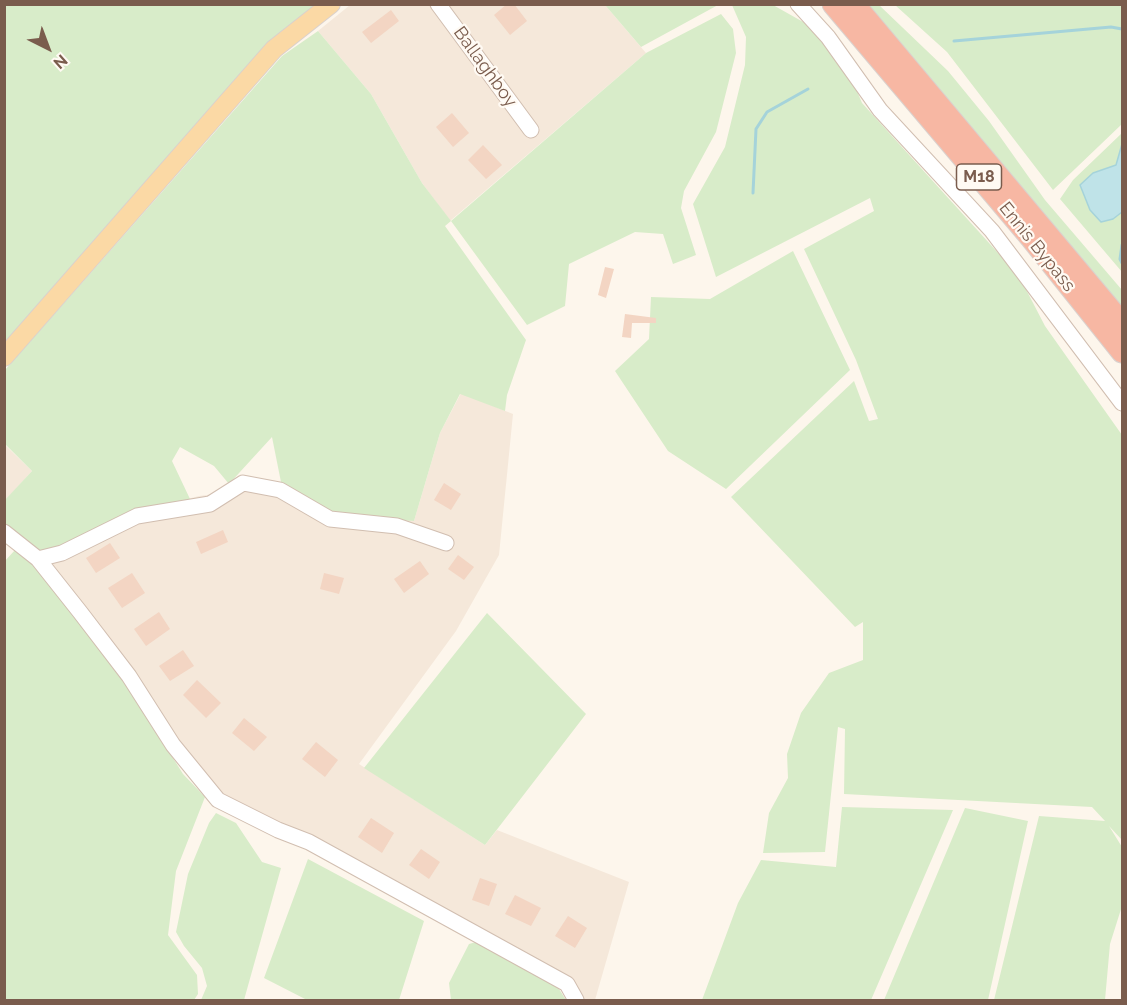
<!DOCTYPE html>
<style>
body{margin:0}
#map{position:relative;width:1127px;height:1005px;overflow:hidden;background:#fdf6ec;font-family:Raleway,sans-serif}
canvas{display:block}
.frame{position:absolute;inset:0;border:6px solid #7a5c4d;pointer-events:none}
.north{position:absolute;left:18px;top:18px;width:60px;height:60px;-webkit-text-stroke:4px #fffaf3;paint-order:stroke;rotate:138deg;font-size:16px;font-weight:700;line-height:24px;text-align:center;color:#7a5c4d}
.north::after{content:'';display:block;margin:auto;width:21px;height:27px;background:#7a5c4d;clip-path:polygon(50% 0,100% 100%,50% 72%,0 100%)}
</style>
<div id="map">
<canvas width="1127" height="1005"></canvas>
<div class="frame"></div>
<div class="north">N</div>
</div>
<script>
const context = document.querySelector('canvas').getContext('2d');
context.lineJoin = 'round';
function fill(path, color) {
  context.fillStyle = color;
  context.fill(path, 'evenodd');
}
function poly(rows) {
  const path = new Path2D();
  for (const r of rows) {
    path.moveTo(r[0], r[1]);
    for (let i = 2; i < r.length; i += 2) path.lineTo(r[i], r[i + 1]);
  }
  return path;
}
function stroke(path, color, width, dash) {
  context.strokeStyle = color;
  context.lineWidth = width;
  context.lineCap = dash ? 'butt' : 'round';
  context.setLineDash(dash || []);
  context.stroke(path);
}
function drawText(font, color, halo, rows, align = 'center') {
  context.font = font + ' Raleway,sans-serif';
  context.lineWidth = 4.5;
  context.setLineDash([]);
  context.textBaseline = 'middle';
  context.strokeStyle = halo;
  context.fillStyle = color;
  for (const [text, x, y, turn = 0] of rows) {
    context.save();
    context.translate(x, y);
    context.rotate((+turn || 0) * Math.PI / 180);
    context.textAlign = isNaN(turn) ? turn : align;
    if (halo) context.strokeText(text, 0, 0);
    context.fillText(text, 0, 0);
    context.restore();
  }
}
fill(poly([
 [350,5,605,5,646,53,450,221,422,183,371,94,318,31],
 [461,393,513,414,499,555,456,631,359,764,485,845,497,830,629,882,595,1000,584,1000,572,980,227,799,193,764,48,565,119,517,199,496,253,489,414,521,440,433],
 [4,444,32,471,5,501,4,501]
]), '#f5e8da');
fill(poly([
 [5,5,321,5,5,347],
 [605,5,718,5,641,47],
 [732,5,773,5,805,23,849,72,862,103,1019,276,1045,326,1122,435,1122,840,1109,826,1122,847,1122,906,1110,944,1105,1000,994,1000,1039,816,1105,821,1092,807,844,794,845,729,838,727,825,852,763,853,769,813,788,778,787,754,801,713,829,673,863,660,863,622,855,627,731,497,854,381,869,421,878,419,856,360,804,249,874,211,870,198,716,277,693,204,725,147,745,65,746,37],
 [857,5,879,5,948,71,989,121,1045,200,1122,290,1122,329],
 [895,5,1122,5,1122,124,1053,190,947,52],
 [721,14,733,29,736,53,716,132,684,191,681,208,696,255,673,264,663,234,635,232,569,264,565,306,527,325,451,221,445,226,526,340,507,395,505,411,460,394,440,433,414,521,334,516,281,482,272,437,229,484,214,466,180,447,172,461,190,499,119,517,58,549,37,552,5,523,4,501,32,471,5,444,5,370,282,56,318,31,371,94,422,183,451,221,646,53],
 [1122,133,1122,272,1060,199,1073,180],
 [793,251,850,370,726,489,668,451,615,371,649,339,651,297,710,299],
 [15,550,33,565,123,678,183,774,205,797,176,871,168,935,197,975,198,994,194,1000,5,1000,4,562],
 [487,613,586,714,485,845,364,768],
 [842,807,953,810,871,1000,702,1000,738,903,761,860,836,867],
 [965,808,1028,821,988,1000,884,1000],
 [216,813,236,823,262,862,281,868,244,1000,201,1000,207,986,202,968,184,946,176,932,188,874,209,823],
 [308,859,424,921,399,1000,307,1000,264,978],
 [476,942,546,978,559,989,566,1000,451,1000,449,983,469,944]
]), '#d8ecc9');
const water = poly([
 [1122,144,1122,212,1113,219,1101,222,1090,210,1080,185,1093,173,1116,165,1122,144]
]);
fill(water, '#bfe3e8');
stroke(water, '#a5d3da', 1.5);
stroke(poly([
 [954,41,1111,27,1122,29],
 [753,193,756,129,767,112,808,89],
 [1122,245,1120,259,1122,263]
]), '#a5d3da', 3);
fill(poly([
 [507,4,514,4,527,21,510,35,494,15],
 [391,10,399,21,371,43,362,32],
 [452,113,469,133,453,147,436,127],
 [483,145,502,165,486,179,468,160],
 [605,267,614,269,606,298,598,295],
 [625,314,656,318,656,323,632,323,631,338,622,337],
 [444,483,461,494,451,510,434,500],
 [223,530,228,542,201,554,196,542],
 [110,543,120,558,96,573,86,558],
 [458,555,474,567,464,580,448,569],
 [420,561,429,574,404,593,394,579],
 [132,573,145,593,122,608,108,588],
 [324,573,344,578,339,594,320,589],
 [159,612,170,629,146,646,134,629],
 [183,650,194,666,170,681,159,666],
 [197,680,221,703,206,718,183,695],
 [244,718,267,737,254,751,232,733],
 [316,742,338,760,325,777,302,759],
 [371,818,394,833,382,853,358,837],
 [421,849,440,862,429,879,409,865],
 [480,878,497,884,489,906,472,900],
 [515,895,541,908,531,926,505,914],
 [568,916,587,928,575,948,555,936]
]), '#f3d5c3');
const minor = poly([
 [438,4,531,130],
 [798,4,828,37,880,110,992,231,1122,403],
 [4,532,38,559,80,612,129,676,173,745,218,800,278,830,309,842,567,984,576,1000],
 [38,559,62,553,137,516,210,504,243,483,280,490,330,519,397,526,446,543]
]);
const major = poly([
 [4,357,274,49,331,4]
]);
const highway = poly([
 [833,4,1031,238,1122,352],
 [854,4,1122,323]
]);
stroke(minor, '#d1beb0', 17);
stroke(major, '#dad1cd', 20);
stroke(highway, '#dad1cd', 23);
stroke(minor, '#fff', 15);
stroke(major, '#fbd9a5', 18);
stroke(highway, '#f7b7a3', 21);
for (const [x, y, w] of [
 [979,177,45]
]) {
  const box = new Path2D();
  box.roundRect(x - w / 2, y - 13, w, 26, 4.5);
  context.fillStyle = '#fffaf3';
  context.fill(box);
  stroke(box, '#7a5c4d', 1.5);
}
drawText('bold 16px', '#7a5c4d', null, [
 ["M18",979,177]
]);
drawText('18px', '#7a5c4d', '#fffaf3', [
 ["Ballaghboy",485,67,54],
 ["Ennis Bypass",1037,247,51]
]);
</script>
